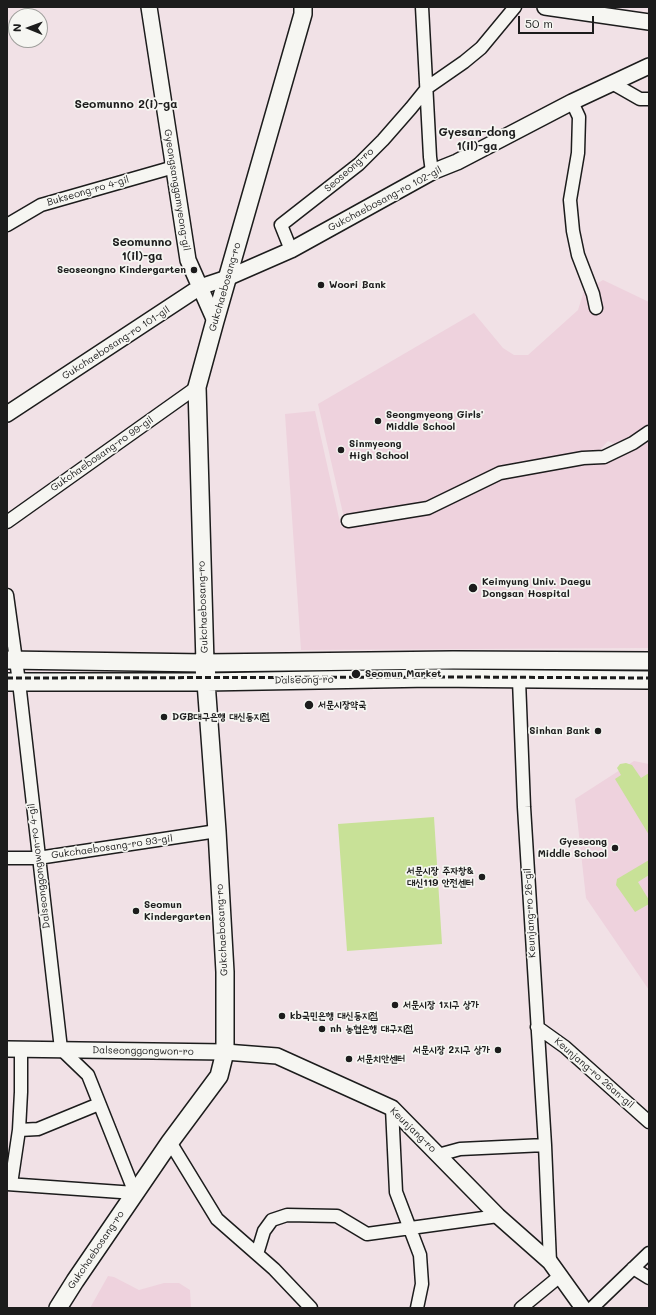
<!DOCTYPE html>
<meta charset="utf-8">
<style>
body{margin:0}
#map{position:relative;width:656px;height:1315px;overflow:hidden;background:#f1e1e6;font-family:Mali,sans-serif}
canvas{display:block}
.frame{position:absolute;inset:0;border:8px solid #1c1c1c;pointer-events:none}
.north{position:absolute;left:8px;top:8px;width:40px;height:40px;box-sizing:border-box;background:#f6f6f2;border:1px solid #9f9f9c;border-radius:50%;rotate:271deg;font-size:11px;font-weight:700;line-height:16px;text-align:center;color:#1c1c1c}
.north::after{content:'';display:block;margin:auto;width:14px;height:18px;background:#1c1c1c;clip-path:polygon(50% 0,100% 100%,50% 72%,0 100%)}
.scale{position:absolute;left:518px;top:16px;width:76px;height:18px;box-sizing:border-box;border:2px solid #1c1c1c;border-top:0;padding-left:5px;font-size:12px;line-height:14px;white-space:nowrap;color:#1c1c1c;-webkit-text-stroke:3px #f6f6f2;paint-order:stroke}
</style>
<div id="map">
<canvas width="656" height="1315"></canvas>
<div class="frame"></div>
<div class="north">N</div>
<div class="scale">50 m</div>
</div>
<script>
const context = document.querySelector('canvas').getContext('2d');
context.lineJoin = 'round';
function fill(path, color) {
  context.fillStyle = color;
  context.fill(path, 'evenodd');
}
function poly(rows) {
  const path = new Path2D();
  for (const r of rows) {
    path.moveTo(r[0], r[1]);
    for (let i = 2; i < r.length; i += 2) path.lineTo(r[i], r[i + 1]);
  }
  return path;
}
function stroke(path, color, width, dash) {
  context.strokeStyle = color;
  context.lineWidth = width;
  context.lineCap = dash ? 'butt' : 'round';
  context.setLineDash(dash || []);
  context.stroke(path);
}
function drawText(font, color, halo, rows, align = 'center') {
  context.font = font + ' Mali,"Poor Story",sans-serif';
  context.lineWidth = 3.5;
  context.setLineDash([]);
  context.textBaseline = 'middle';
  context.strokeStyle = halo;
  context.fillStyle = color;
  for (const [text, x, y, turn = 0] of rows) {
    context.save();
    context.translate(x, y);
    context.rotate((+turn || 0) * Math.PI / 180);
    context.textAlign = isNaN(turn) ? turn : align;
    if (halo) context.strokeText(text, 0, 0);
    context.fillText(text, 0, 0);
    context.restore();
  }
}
fill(poly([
 [603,280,649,302,649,427,621,447,608,441,596,454,502,469,427,504,344,518,318,404,474,313,503,348,514,355,528,355,578,310,584,291],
 [315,411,341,527,386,519,501,476,584,461,649,439,649,648,301,650,285,414],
 [634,761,649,764,649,990,586,898,575,799],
 [108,1276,114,1277,139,1290,164,1283,179,1283,190,1290,191,1308,90,1308]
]), '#eed2dd');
fill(poly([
 [626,763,632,765,641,778,649,773,649,835,615,779,621,775,617,768,620,764],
 [434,817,442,944,347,951,338,824],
 [649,860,649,875,638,882,649,900,649,904,635,912,616,885,617,879]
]), '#c8e197');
const minor = poly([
 [422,7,430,157,432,172],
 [612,83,640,99,649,99],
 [572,102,579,117,578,153,570,200,573,231,578,255,593,294,596,308],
 [7,225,41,205,174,167],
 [291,250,281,225,359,164,383,140,411,108,428,87,464,62,481,48,515,7],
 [348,521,428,508,500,473,583,458,604,457,633,443,649,432],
 [7,522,197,387],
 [7,595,19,682,61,1049,88,1075,135,1193,7,1184],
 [519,680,524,807,545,1145,550,1262],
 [7,858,38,858,217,831],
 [537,1027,565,1047,649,1122],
 [392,1108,396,1192,420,1255,422,1284,417,1308],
 [19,1130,38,1129,99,1104],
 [170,1142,217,1219,274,1269,311,1308],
 [438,1155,460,1149,545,1145],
 [11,1184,19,1130,21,1092,21,1049],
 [257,1254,264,1231,272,1220,287,1215,337,1216,367,1234,498,1216],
 [633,1268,649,1278],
 [521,1308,560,1276],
 [592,1308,649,1253]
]);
const tertiary = poly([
 [149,7,188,260,215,321],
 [545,7,649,22],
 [7,414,200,287,227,278,291,250,432,172,457,162,572,102,649,66],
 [7,1049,225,1052,277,1056,392,1108,498,1216,550,1262,583,1308]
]);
const secondary = poly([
 [7,660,205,663,453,660,649,661],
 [205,663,197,387,215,321,303,14,303,7],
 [7,682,206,682,431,678,649,680],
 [58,1308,75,1281,170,1142,219,1076,225,1052,225,972,217,831,206,682]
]);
const primary = poly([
 [205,663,206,682]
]);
stroke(minor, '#1c1c1c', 15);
stroke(tertiary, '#1c1c1c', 18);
stroke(secondary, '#1c1c1c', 20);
stroke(primary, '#1c1c1c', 22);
stroke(minor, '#f6f6f2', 12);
stroke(tertiary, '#f6f6f2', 15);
stroke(secondary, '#f6f6f2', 17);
stroke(primary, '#f6f6f2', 19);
stroke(poly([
 [7,678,465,677,649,678]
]), '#1c1c1c', 3, [6, 3]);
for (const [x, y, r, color] of [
 [194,270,4,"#1c1c1c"],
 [321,285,4,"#1c1c1c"],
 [378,421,4,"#1c1c1c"],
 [341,450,4,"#1c1c1c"],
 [473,588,5,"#1c1c1c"],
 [356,674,5,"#1c1c1c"],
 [309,705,5,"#1c1c1c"],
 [164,717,4,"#1c1c1c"],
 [598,731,4,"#1c1c1c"],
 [615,848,4,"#1c1c1c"],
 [482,877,4,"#1c1c1c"],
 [136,911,4,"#1c1c1c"],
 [395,1005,4,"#1c1c1c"],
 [282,1016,4,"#1c1c1c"],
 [322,1029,4,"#1c1c1c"],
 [498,1050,4,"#1c1c1c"],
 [349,1059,4,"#1c1c1c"]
]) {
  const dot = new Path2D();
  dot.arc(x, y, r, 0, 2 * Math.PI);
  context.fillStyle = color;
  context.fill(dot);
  stroke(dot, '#f6f6f2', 1.5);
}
drawText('10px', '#1c1c1c', '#f6f6f2', [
 ["Seoseong-ro",349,170,-41],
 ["Gyeongsanggamyeong-gil",177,190,81],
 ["Bukseong-ro 4-gil",88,191,-16],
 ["Gukchaebosang-ro 102-gil",385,199,-28],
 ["Gukchaebosang-ro",225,287,-74],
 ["Gukchaebosang-ro 101-gil",116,343,-33],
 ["Gukchaebosang-ro 99-gil",102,454,-35],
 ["Gukchaebosang-ro",203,607,-92],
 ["Dalseong-ro",304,680,-1],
 ["Gukchaebosang-ro 93-gil",112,847,-8],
 ["Dalseonggongwon-ro 4-gil",39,866,-97],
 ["Keunjang-ro 26-gil",530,913,-93],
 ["Gukchaebosang-ro",222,930,-93],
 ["Dalseonggongwon-ro",143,1051,1],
 ["Keunjang-ro 26an-gil",594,1073,41],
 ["Keunjang-ro",413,1130,44],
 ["Gukchaebosang-ro",96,1250,-56]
]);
drawText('bold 10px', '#1c1c1c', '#f6f6f2', [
 ["Seoseongno Kindergarten",186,270,"right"],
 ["Woori Bank",329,285],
 ["Seongmyeong Girls'",386,415],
 ["Middle School",386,427],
 ["Sinmyeong",349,444],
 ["High School",349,456],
 ["Keimyung Univ. Daegu",482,582],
 ["Dongsan Hospital",482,594],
 ["Seomun Market",365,674],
 ["서문시장약국",318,705],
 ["DGB대구은행 대신동지점",172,717],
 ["Sinhan Bank",590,731,"right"],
 ["Gyeseong",607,842,"right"],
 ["Middle School",607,854,"right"],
 ["서문시장 주자창&",474,871,"right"],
 ["대신119 안전센터",474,883,"right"],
 ["Seomun",144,905],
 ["Kindergarten",144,917],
 ["서문시장 1지구 상가",403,1005],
 ["kb국민은행 대신동지점",290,1016],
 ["nh 농협은행 대구지점",330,1029],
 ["서문시장 2지구 상가",490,1050,"right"],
 ["서문치안센터",357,1059]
], 'left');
drawText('bold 12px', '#1c1c1c', '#f6f6f2', [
 ["Seomunno 2(i)-ga",126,104],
 ["Gyesan-dong",477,132],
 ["1(il)-ga",477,146],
 ["Seomunno",142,242],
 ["1(il)-ga",142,256]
]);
</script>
